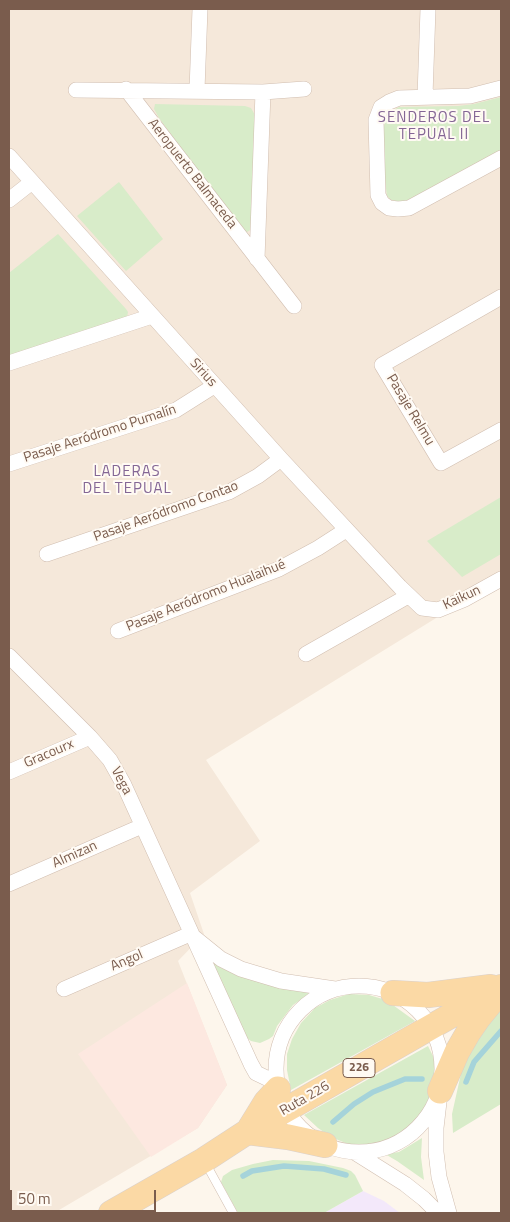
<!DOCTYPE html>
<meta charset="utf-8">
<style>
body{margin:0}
#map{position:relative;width:510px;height:1222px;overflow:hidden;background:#fdf6ec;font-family:"Titillium Web",sans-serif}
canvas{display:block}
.frame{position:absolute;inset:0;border:10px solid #7a5c4d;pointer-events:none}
.scale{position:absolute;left:10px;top:1190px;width:146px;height:22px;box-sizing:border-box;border:2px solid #7a5c4d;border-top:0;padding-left:6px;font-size:15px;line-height:18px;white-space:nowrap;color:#7a5c4d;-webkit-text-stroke:4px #fffaf3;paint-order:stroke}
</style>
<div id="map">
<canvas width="510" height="1222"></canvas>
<div class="frame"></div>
<div class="scale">50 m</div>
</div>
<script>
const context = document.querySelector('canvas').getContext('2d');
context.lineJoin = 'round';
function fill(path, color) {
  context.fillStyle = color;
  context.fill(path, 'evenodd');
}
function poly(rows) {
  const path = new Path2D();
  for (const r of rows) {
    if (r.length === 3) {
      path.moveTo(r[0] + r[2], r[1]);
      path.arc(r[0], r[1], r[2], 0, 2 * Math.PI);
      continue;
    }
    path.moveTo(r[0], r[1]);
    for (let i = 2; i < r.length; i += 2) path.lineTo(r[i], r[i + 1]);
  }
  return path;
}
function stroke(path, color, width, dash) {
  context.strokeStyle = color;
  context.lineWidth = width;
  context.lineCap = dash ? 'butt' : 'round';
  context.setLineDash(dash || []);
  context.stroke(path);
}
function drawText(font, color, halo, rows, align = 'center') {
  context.font = font + ' "Titillium Web",sans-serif';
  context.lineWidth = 4;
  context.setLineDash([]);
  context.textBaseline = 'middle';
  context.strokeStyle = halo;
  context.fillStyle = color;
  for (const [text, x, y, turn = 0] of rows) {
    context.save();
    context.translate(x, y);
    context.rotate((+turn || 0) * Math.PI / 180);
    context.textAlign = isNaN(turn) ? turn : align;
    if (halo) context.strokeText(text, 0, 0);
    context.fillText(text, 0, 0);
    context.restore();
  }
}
fill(poly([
 [9,9,501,9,501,578,206,760,260,841,190,893,204,934,178,961,227,1085,198,1128,54,1213,9,1213]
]), '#f5e8da');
fill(poly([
 [187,983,227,1085,198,1128,151,1157,78,1054]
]), '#fde8e0');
fill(poly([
 [363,1191,384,1201,400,1213,324,1213]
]), '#f3e8fa');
fill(poly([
 [501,97,501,150,414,198,402,202,391,200,387,196,385,181,383,130,386,118,389,113,399,107,458,106,474,104],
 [155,104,245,106,251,108,255,115,252,229,247,232,241,230,159,118,154,109],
 [119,182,163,239,126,271,77,216],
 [58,234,126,309,128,312,127,317,9,358,9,273],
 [501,497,501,554,462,577,427,541],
 [211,959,306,991,309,994,293,1005,277,1026,273,1036,269,1039,260,1043,251,1041,247,1038],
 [349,994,369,995,386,1000,415,1021,291,1090,287,1070,287,1054,292,1039,301,1023,315,1008,330,1000],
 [501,1007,501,1104,453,1133,452,1114,462,1069,466,1056],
 [428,1046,434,1058,434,1075,432,1093,418,1119,405,1132,386,1141,369,1144,348,1144,331,1137,318,1128,304,1115],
 [422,1138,421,1157,424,1180,397,1161,385,1154,399,1152],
 [273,1160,309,1161,343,1168,351,1171,355,1175,363,1191,324,1213,238,1213,221,1182,223,1176,232,1170,253,1164]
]), '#d8ecc9');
stroke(poly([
 [466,1082,474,1062,501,1031],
 [333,1122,354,1104,373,1092,405,1079,422,1079],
 [243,1176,252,1171,284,1166,324,1169,346,1175]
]), '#a5d3da', 5.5);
const service = poly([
 [205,1162,233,1213]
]);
const minor = poly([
 [501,88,470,96,399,98,389,102,381,107,376,120,378,195,382,203,389,208,398,209,409,208,501,158],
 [126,89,294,306],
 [76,90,263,92,304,89],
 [197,90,200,9],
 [425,96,428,9],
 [9,156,281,459,400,587,422,608,438,610,465,599,501,579],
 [9,200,32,182],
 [257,259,263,92],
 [501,297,382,365,441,463,501,430],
 [9,363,152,316],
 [9,464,176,410,214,386],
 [47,554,229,492,258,476,281,459],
 [118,631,279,569,318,548,346,530],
 [306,654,408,596],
 [9,656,90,737,110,760,124,785,251,1064,256,1073,277,1083],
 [9,772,90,737],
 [9,884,142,826],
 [195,938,221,959,241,969,281,981,335,989],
 [359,1069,83],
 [64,989,190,934],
 [439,1102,436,1128,436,1152,439,1177,449,1213],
 [354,1152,405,1184,424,1199,438,1213]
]);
const primary = poly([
 [393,993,428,995,491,987],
 [440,1091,457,1052,468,1033,479,1017,497,995],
 [250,1128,266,1102,278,1089],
 [247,1132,288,1137,325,1145],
 [111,1213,204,1160,247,1132,501,987]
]);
stroke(service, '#d1beb0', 9);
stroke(minor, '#d1beb0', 16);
stroke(primary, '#dad1cd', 26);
stroke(service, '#fff', 8);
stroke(minor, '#fff', 15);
stroke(primary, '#fbd9a5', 25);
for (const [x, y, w] of [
 [359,1068,32]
]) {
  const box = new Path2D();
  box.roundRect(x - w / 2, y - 9.5, w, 19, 4);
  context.fillStyle = '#fffaf3';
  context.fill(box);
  stroke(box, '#7a5c4d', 1);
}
drawText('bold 12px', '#7a5c4d', null, [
 ["226",359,1068]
]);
drawText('14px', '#7a5c4d', '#fffaf3', [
 ["Aeropuerto Balmaceda",192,174,52],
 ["Sirius",203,373,48],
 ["Pasaje Relmu",410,410,59],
 ["Pasaje Aeródromo Pumalín",100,434,-18],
 ["Pasaje Aeródromo Contao",166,512,-20],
 ["Pasaje Aeródromo Hualaihué",206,596,-22],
 ["Kaikun",462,598,-25],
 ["Gracourx",49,754,-23],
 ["Vega",121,781,62],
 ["Almizan",75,855,-24],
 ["Angol",127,961,-23],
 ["Ruta 226",305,1099,-30]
]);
context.letterSpacing = '1px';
drawText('15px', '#846695', '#fffaf3', [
 ["SENDEROS DEL",434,118],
 ["TEPUAL II",434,135],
 ["LADERAS",127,472],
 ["DEL TEPUAL",127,489]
]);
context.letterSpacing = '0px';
</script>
